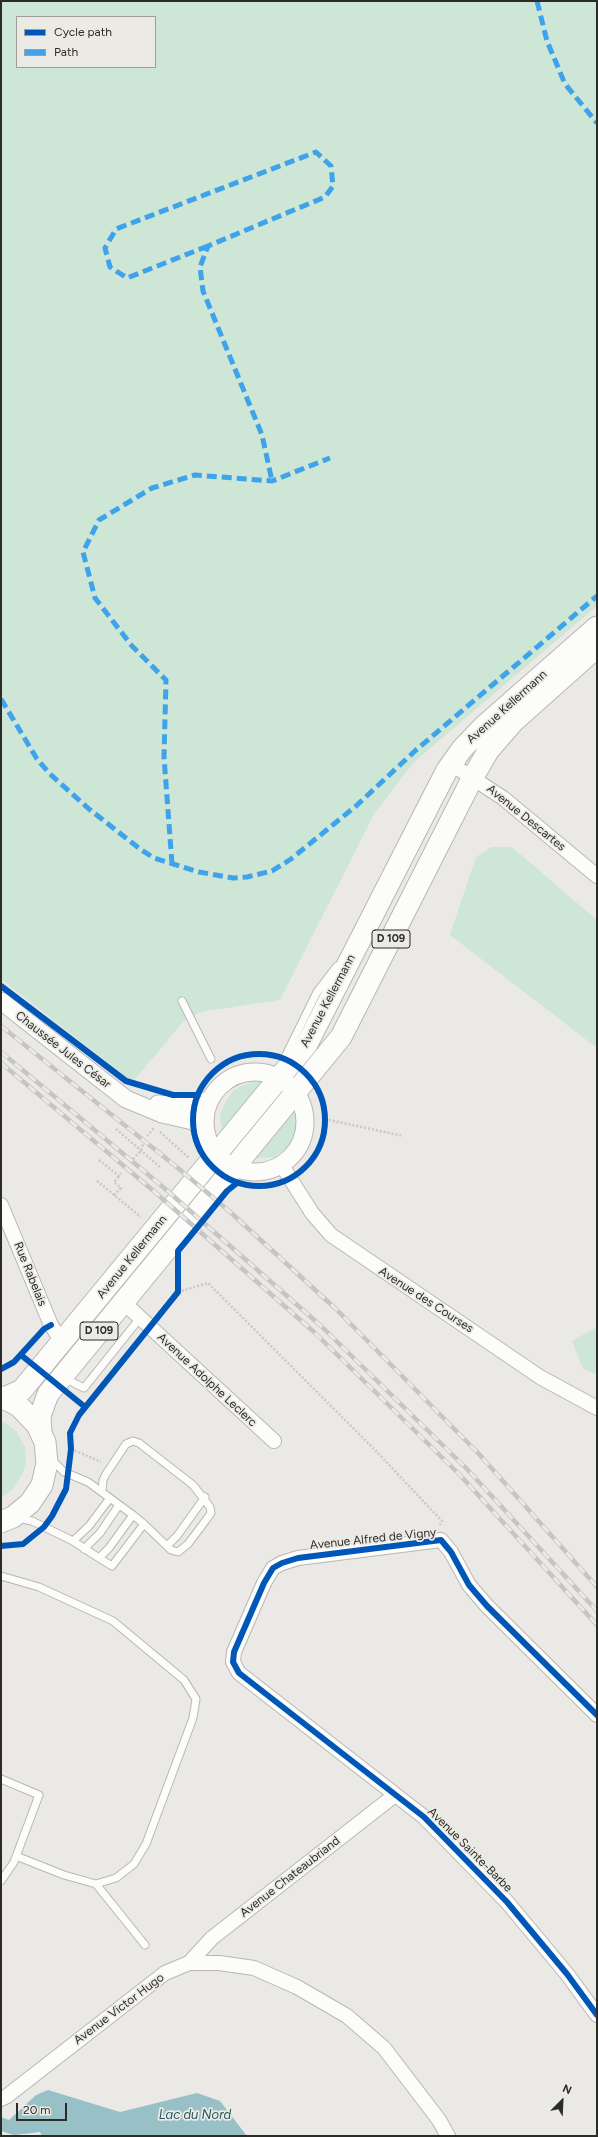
<!DOCTYPE html>
<meta charset="utf-8">
<style>
body{margin:0}
#map{position:relative;width:598px;height:2137px;overflow:hidden;background:#ebe9e6;font-family:Figtree,sans-serif}
canvas{display:block}
.frame{position:absolute;inset:0;border:2px solid #2b2b28;pointer-events:none}
.legend{position:absolute;left:16px;top:16px;width:140px;height:52px;box-sizing:border-box;background:#eceae5;border:1px solid #9f9e99;margin:0;padding:5px 7px;list-style:none;font-size:12px;color:#2b2b28}
.legend li{display:flex;align-items:center;gap:8px;height:20px}
.legend b{width:20px;border:1px solid #9f9e99}
.north{position:absolute;left:542px;top:2081px;width:40px;height:40px;-webkit-text-stroke:3px #eceae5;paint-order:stroke;rotate:24deg;font-size:11px;font-weight:700;line-height:16px;text-align:center;color:#2b2b28}
.north::after{content:'';display:block;margin:auto;width:14px;height:18px;background:#2b2b28;clip-path:polygon(50% 0,100% 100%,50% 72%,0 100%)}
.scale{position:absolute;left:16px;top:2103px;width:51px;height:18px;box-sizing:border-box;border:2px solid #2b2b28;border-top:0;padding-left:5px;font-size:12px;line-height:14px;white-space:nowrap;color:#2b2b28;-webkit-text-stroke:3px #eceae5;paint-order:stroke}
</style>
<div id="map">
<canvas width="598" height="2137"></canvas>
<div class="frame"></div>
<ul class="legend">
<li><b style="height:5px;background:#0057b8"></b>Cycle path</li>
<li><b style="height:5px;background:#3ea3eb"></b>Path</li>
</ul>
<div class="north">N</div>
<div class="scale">20 m</div>
</div>
<script>
const context = document.querySelector('canvas').getContext('2d');
context.lineJoin = 'round';
function fill(path, color) {
  context.fillStyle = color;
  context.fill(path, 'evenodd');
}
function poly(rows) {
  const path = new Path2D();
  for (const r of rows) {
    if (r.length === 3) {
      path.moveTo(r[0] + r[2], r[1]);
      path.arc(r[0], r[1], r[2], 0, 2 * Math.PI);
      continue;
    }
    path.moveTo(r[0], r[1]);
    for (let i = 2; i < r.length; i += 2) path.lineTo(r[i], r[i + 1]);
  }
  return path;
}
function stroke(path, color, width, dash) {
  context.strokeStyle = color;
  context.lineWidth = width;
  context.lineCap = dash ? 'butt' : 'round';
  context.setLineDash(dash || []);
  context.stroke(path);
}
function drawText(font, color, halo, rows, align = 'center') {
  context.font = font + ' Figtree,sans-serif';
  context.lineWidth = 3.5;
  context.setLineDash([]);
  context.textBaseline = 'middle';
  context.strokeStyle = halo;
  context.fillStyle = color;
  for (const [text, x, y, turn = 0] of rows) {
    context.save();
    context.translate(x, y);
    context.rotate((+turn || 0) * Math.PI / 180);
    context.textAlign = isNaN(turn) ? turn : align;
    if (halo) context.strokeText(text, 0, 0);
    context.fillText(text, 0, 0);
    context.restore();
  }
}
fill(poly([
 [1,1,597,1,597,606,414,762,374,814,280,1000,200,1012,183,1022,135,1079,130,1080,1,979],
 [17,17,155,17,155,67,17,67],
 [491,847,512,847,597,920,597,1048,450,935,476,857],
 [253,1082,264,1082,222,1133,220,1116,225,1103,232,1092,239,1087],
 [295,1107,297,1124,293,1139,288,1147,274,1157,252,1159],
 [597,1327,597,1375,583,1369,572,1341],
 [1,1420,16,1431,25,1447,26,1462,23,1473,13,1489,1,1498]
]), '#cde6d6');
fill(poly([
 [48,2090,120,2112,197,2093,220,2101,247,2136,42,2136,40,2132,14,2135,1,2131,1,2117,9,2120,36,2095]
]), '#97c0c7');
const service = poly([
 [182,1001,211,1059],
 [284,1059,317,992,337,966],
 [64,1378,84,1388,140,1318],
 [102,1491,103,1480,106,1474,126,1444,133,1441,139,1443,193,1485,210,1507,211,1513,206,1520,188,1544,178,1552,171,1550,144,1524],
 [17,1518,32,1521,73,1541,99,1558,109,1548,133,1515,88,1482,64,1472,51,1459],
 [73,1541,89,1526,110,1498],
 [167,1546,177,1536,205,1497],
 [84,1549,100,1533,119,1505],
 [99,1558,112,1566,144,1524,133,1515],
 [1,1576,39,1587,113,1621,184,1680,196,1699,193,1718,146,1844,134,1864,116,1878,96,1884,64,1875,16,1856],
 [1,1779,39,1795,14,1862,1,1881],
 [96,1884,145,1945]
]);
const minor = poly([
 [451,764,503,798,597,876],
 [281,1164,312,1213,331,1235,540,1377,597,1408],
 [1,1205,51,1325,62,1342],
 [123,1302,274,1441],
 [597,1715,487,1606,469,1585,451,1552,441,1540,298,1558,282,1563,273,1568,264,1583,234,1652,233,1662,239,1673,424,1817,507,1902,567,1974,597,2015],
 [189,1963,212,1938,395,1795],
 [1,2099,7,2096,165,1973,189,1963,219,1963,254,1968,297,1987,347,2016,384,2048,439,2120,448,2136]
]);
const tertiary = poly([
 [1,1001,126,1099,162,1114,193,1121,206,1132],
 [255,1122,50],
 [158,1104,194,1106,210,1099]
]);
const primary = poly([
 [1,1397,19,1406,37,1425,45,1442,47,1463,42,1485,30,1503,13,1517,1,1522],
 [4,1398,22,1390,307,1044,430,803,447,770,462,749,483,727,597,627],
 [41,1433,40,1416,48,1394,341,1037,473,777,488,751,513,722,597,647]
]);
stroke(service, '#b8b7b4', 9);
stroke(minor, '#b8b7b4', 16);
stroke(tertiary, '#b8b7b4', 19);
stroke(primary, '#b8b7b4', 23);
stroke(poly([
 [325,1119,403,1136],
 [116,1129,160,1167],
 [160,1132,189,1158],
 [147,1136,154,1128],
 [133,1159,141,1151,144,1141],
 [99,1160,119,1176,121,1173],
 [97,1181,141,1217],
 [114,1195,121,1188,114,1182,119,1176],
 [178,1292,208,1283,376,1451,442,1521,440,1525],
 [71,1449,101,1462]
]), '#c8c8c7', 2.5, [2, 2]);
stroke(service, '#fcfcfb', 7);
stroke(minor, '#fcfcfb', 14);
stroke(tertiary, '#fcfcfb', 17);
stroke(primary, '#fcfcfb', 21);
const rail = poly([
 [1,1026,178,1168,229,1211,336,1309,479,1454,597,1587],
 [1,1052,163,1187,320,1325,466,1468,597,1611],
 [1,1063,156,1193,314,1332,459,1474,597,1625]
]);
stroke(rail, '#c6c5c4', 4.5);
stroke(rail, '#eceae5', 3, [9]);
stroke(poly([
 [537,1,547,41,565,84,597,123],
 [208,246,127,278,110,267,105,248,116,229,316,152,331,166,333,186,325,197,208,246,200,267,203,291,262,435,272,481],
 [1,699,37,759,50,774,89,809,140,849,154,858,199,872,233,878,247,877,272,871,291,859,356,806,416,750,597,596],
 [172,864,164,757,166,680,132,646,95,598,83,552,99,520,152,488,195,475,272,481,330,458]
]), '#3ea3eb', 5, [10, 5]);
stroke(poly([
 [1,986,126,1081,173,1095,198,1095],
 [259,1120,66],
 [21,1355,85,1407],
 [1,1369,14,1362,44,1329,51,1325],
 [1,1546,23,1544,44,1527,52,1516,66,1489,71,1449,70,1433,79,1415,178,1292,178,1251,227,1191,237,1183],
 [597,1715,487,1606,469,1585,451,1552,441,1540,298,1558,282,1563,273,1568,264,1583,234,1652,233,1662,239,1673,424,1817,507,1902,567,1974,597,2015]
]), '#0057b8', 6);
for (const [x, y, w] of [
 [391,939,38],
 [99,1331,38]
]) {
  const box = new Path2D();
  box.roundRect(x - w / 2, y - 9, w, 18, 3);
  context.fillStyle = '#eceae5';
  context.fill(box);
  stroke(box, '#2b2b28', 1);
}
drawText('bold 11px', '#2b2b28', null, [
 ["D 109",391,939],
 ["D 109",99,1331]
]);
drawText('12px', '#2b2b28', '#eceae5', [
 ["Avenue Kellermann",507,707,-42],
 ["Avenue Descartes",526,818,39],
 ["Avenue Kellermann",328,1001,-62],
 ["Chaussée Jules César",63,1050,38],
 ["Avenue Kellermann",132,1257,-51],
 ["Rue Rabelais",30,1274,68],
 ["Avenue des Courses",426,1300,33],
 ["Avenue Adolphe Leclerc",207,1380,43],
 ["Avenue Alfred de Vigny",373,1539,-6],
 ["Avenue Sainte-Barbe",470,1850,45],
 ["Avenue Chateaubriand",290,1877,-38],
 ["Avenue Victor Hugo",119,2009,-37]
]);
drawText('italic 13px', '#235760', '#eceae5', [
 ["Lac du Nord",195,2115]
]);
</script>
